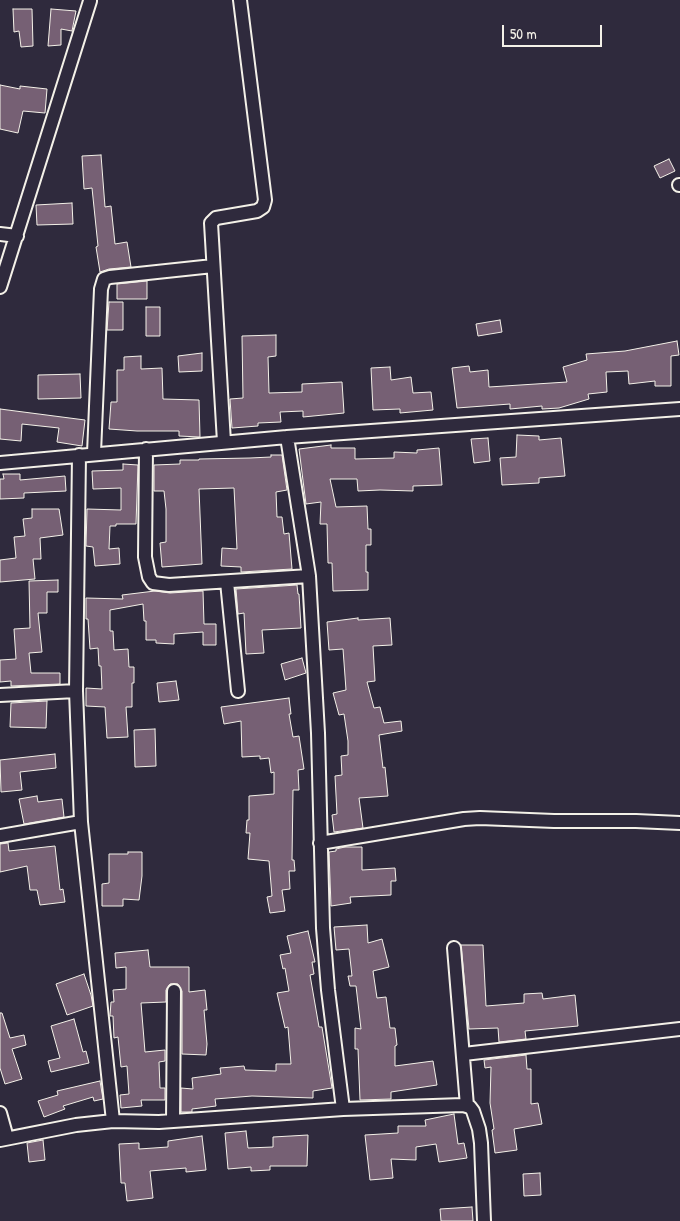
<!DOCTYPE html>
<style>
body{margin:0}
#map{position:relative;width:680px;height:1221px;overflow:hidden;background:#2f2a3d;font-family:"Patrick Hand",sans-serif}
canvas{display:block}
.scale{position:absolute;left:502px;top:25px;width:100px;height:22px;box-sizing:border-box;border:2px solid #f4f1e8;border-top:0;padding-left:6px;font-size:15px;line-height:18px;white-space:nowrap;color:#f4f1e8;-webkit-text-stroke:4px #2f2a3d;paint-order:stroke}
</style>
<div id="map">
<canvas width="680" height="1221"></canvas>
<div class="scale">50 m</div>
</div>
<script>
const context = document.querySelector('canvas').getContext('2d');
context.lineJoin = 'round';
function fill(path, color) {
  context.fillStyle = color;
  context.fill(path, 'evenodd');
}
function poly(rows) {
  const path = new Path2D();
  for (const r of rows) {
    path.moveTo(r[0], r[1]);
    for (let i = 2; i < r.length; i += 2) path.lineTo(r[i], r[i + 1]);
  }
  return path;
}
function stroke(path, color, width, dash) {
  context.strokeStyle = color;
  context.lineWidth = width;
  context.lineCap = dash ? 'butt' : 'round';
  context.setLineDash(dash || []);
  context.stroke(path);
}
const building = poly([
 [13,9,32,9,33,46,21,47,19,31,14,32,13,9],
 [51,9,76,11,72,31,61,29,61,45,48,46,51,9],
 [0,85,20,89,20,86,47,89,45,113,23,111,18,133,0,129,0,85],
 [101,155,105,207,111,206,115,244,127,242,131,267,109,269,100,272,96,247,98,246,92,188,84,189,82,156,101,155],
 [669,159,675,171,660,178,654,166,669,159],
 [72,203,73,224,37,225,36,205,72,203],
 [147,281,147,299,117,299,117,284,147,281],
 [109,302,123,302,123,330,107,330,109,302],
 [146,307,160,307,160,336,146,336,146,307],
 [500,320,502,332,478,336,476,324,500,320],
 [276,335,276,356,268,357,269,393,302,392,302,384,342,382,344,413,303,417,303,411,280,412,281,422,258,423,258,426,232,428,230,399,243,398,242,336,276,335],
 [677,341,679,355,671,356,671,386,655,386,655,381,629,384,628,371,606,372,607,392,588,394,589,399,559,408,542,409,542,406,510,409,510,404,457,408,452,368,469,366,470,372,488,370,489,387,567,382,563,367,587,360,586,354,625,351,677,341],
 [202,353,202,371,179,372,178,356,202,353],
 [141,356,141,369,162,368,163,399,199,400,200,437,179,436,179,431,137,431,109,429,111,402,117,402,117,370,124,370,124,357,141,356],
 [390,367,391,380,411,377,413,393,431,392,433,410,400,413,400,409,373,410,371,368,390,367],
 [80,374,81,398,38,399,38,375,80,374],
 [0,409,85,420,82,446,57,442,59,428,22,424,21,441,0,439,0,409],
 [517,435,539,436,539,440,561,438,565,476,539,478,539,483,502,485,500,458,516,457,517,435],
 [488,438,490,461,474,463,471,439,488,438],
 [331,445,331,448,355,448,355,459,394,458,394,452,417,453,417,450,439,448,442,485,413,486,413,491,380,490,358,491,357,479,330,479,336,507,367,506,368,529,371,529,371,545,366,545,366,572,368,572,368,590,333,591,332,563,328,563,327,524,320,524,321,502,306,504,299,449,331,445],
 [271,455,282,455,287,490,276,492,277,517,282,517,284,534,289,533,292,569,241,572,241,567,221,566,222,548,237,549,234,488,199,489,202,564,162,567,160,543,166,542,166,509,164,491,154,491,154,465,180,464,180,460,199,460,199,459,250,458,271,457,271,455],
 [123,464,138,465,136,524,116,524,116,526,110,526,109,549,119,548,120,564,95,566,93,547,86,546,87,509,121,510,121,488,93,489,92,471,123,470,123,464],
 [3,474,20,474,20,480,65,476,66,491,24,493,24,498,0,499,0,479,4,479,3,474],
 [32,509,59,509,63,535,40,538,41,559,33,559,35,579,0,582,0,560,16,558,14,537,25,536,23,519,32,518,32,509],
 [58,580,58,592,47,592,47,613,38,613,42,652,29,653,31,673,60,673,60,684,11,686,11,681,0,682,0,660,16,659,14,629,30,628,29,581,58,580],
 [297,585,298,594,299,594,301,628,262,630,264,653,246,654,244,613,238,614,236,589,297,585],
 [155,591,170,593,203,591,204,624,216,624,216,645,203,645,203,632,174,634,174,644,156,643,156,640,146,640,146,621,144,621,143,604,110,610,110,631,113,631,114,650,128,649,129,667,134,667,134,683,132,683,132,707,126,707,128,737,107,738,105,707,86,706,86,688,102,689,101,666,99,666,98,648,90,649,88,619,86,619,86,598,123,599,122,595,155,591],
 [358,618,358,620,390,618,392,645,373,646,375,681,367,682,374,708,380,707,384,723,401,721,402,731,379,735,383,768,385,767,388,796,359,798,363,828,334,832,332,815,337,814,335,776,342,775,341,756,348,755,348,741,344,714,339,715,333,693,346,690,343,649,329,650,327,622,358,618],
 [302,658,306,673,285,680,281,664,302,658],
 [176,681,179,700,159,702,157,683,176,681],
 [289,698,291,714,289,714,293,737,299,736,304,769,298,770,299,790,293,790,292,860,294,860,295,871,289,871,290,889,282,890,285,911,270,913,267,897,272,896,269,861,248,859,250,833,246,833,247,820,249,820,249,796,274,794,274,772,271,773,269,758,260,759,260,756,242,757,241,721,224,724,221,707,289,698],
 [47,701,46,728,10,727,11,703,47,701],
 [155,729,156,766,135,767,134,730,155,729],
 [55,754,56,768,20,772,22,790,1,792,0,760,55,754],
 [37,796,38,802,62,799,64,817,24,824,19,799,37,796],
 [8,843,9,851,55,846,60,890,63,889,65,902,40,905,37,890,30,890,27,866,0,872,0,844,8,843],
 [345,847,362,847,362,870,395,868,396,881,391,881,391,895,350,897,351,903,331,906,329,852,336,851,336,849,345,847],
 [128,852,142,852,142,876,139,900,123,899,123,906,102,906,102,884,109,883,109,854,128,854,128,852],
 [367,925,368,943,382,939,389,967,373,971,377,998,386,997,390,1028,395,1028,397,1045,395,1046,395,1066,433,1061,437,1085,391,1092,391,1099,360,1100,358,1049,355,1049,355,1028,361,1029,356,986,350,986,348,976,352,976,349,949,336,950,334,927,367,925],
 [308,931,315,962,312,962,314,974,310,975,319,1027,322,1027,332,1088,313,1091,313,1098,252,1096,215,1099,216,1106,192,1109,192,1112,181,1112,181,1088,193,1089,192,1078,221,1074,220,1068,244,1066,245,1070,276,1071,276,1064,291,1064,288,1027,285,1028,277,993,289,991,285,968,283,969,280,955,291,953,287,936,308,931],
 [461,945,483,945,486,1006,524,1003,524,994,542,993,543,999,575,995,578,1026,525,1031,526,1039,499,1042,498,1028,469,1029,461,945],
 [148,950,150,967,189,967,189,992,205,990,207,1010,204,1010,207,1044,206,1055,182,1054,182,991,178,984,170,984,166,990,166,1002,141,1003,145,1052,165,1050,165,1061,159,1062,160,1088,165,1088,165,1100,141,1100,142,1106,121,1108,120,1095,129,1094,127,1066,121,1067,118,1037,114,1038,113,1016,110,1016,111,1002,114,1002,113,990,126,989,126,967,116,968,115,953,148,950],
 [84,974,91,995,93,1006,67,1015,56,984,84,974],
 [0,1013,2,1013,10,1038,24,1035,26,1045,12,1049,22,1079,5,1084,0,1068,0,1013],
 [74,1019,83,1052,86,1051,89,1063,51,1072,48,1061,60,1058,51,1026,74,1019],
 [526,1055,527,1069,531,1069,531,1104,538,1103,542,1124,514,1129,517,1150,495,1153,492,1130,494,1129,490,1103,491,1067,485,1068,484,1060,526,1055],
 [100,1081,103,1099,94,1101,93,1097,63,1106,65,1109,44,1117,38,1101,58,1095,57,1091,100,1081],
 [454,1114,458,1144,464,1143,467,1158,439,1162,436,1144,416,1147,416,1160,391,1159,393,1178,370,1180,365,1135,398,1133,398,1126,426,1126,425,1120,454,1114],
 [246,1131,248,1148,273,1147,273,1137,308,1135,307,1166,270,1166,270,1170,251,1171,251,1167,228,1169,225,1133,246,1131],
 [202,1136,206,1170,186,1172,186,1168,150,1171,153,1198,127,1201,125,1183,121,1183,119,1144,139,1143,139,1149,168,1147,168,1141,202,1136],
 [43,1140,45,1160,29,1162,27,1143,43,1140],
 [540,1173,541,1195,524,1196,523,1174,540,1173],
 [472,1207,473,1221,441,1221,440,1209,472,1207]
]);
fill(building, '#766074');
stroke(building, '#f4f1e8', 1);
const street = poly([
 [679,185,680,185],
 [0,234,17,236],
 [0,287,90,1],
 [287,437,309,576,318,733,323,928,328,990,343,1109],
 [224,442,211,223,216,218,257,211,263,207,265,200,240,0],
 [146,449,145,557,149,577,153,583,169,585,309,576],
 [94,453,101,289,104,279,110,277,213,266],
 [79,455,76,691,81,822,113,1121],
 [0,463,287,437,680,409],
 [227,582,238,691],
 [0,695,76,691],
 [0,836,81,822],
 [320,843,464,819,480,818,554,821,636,821,680,823],
 [454,948,467,1106],
 [464,1054,680,1029],
 [0,1113,7,1138],
 [173,1121,174,991],
 [0,1140,76,1125,113,1121,159,1122,343,1109,463,1105,470,1107,473,1111,479,1129,481,1143,484,1221]
]);
stroke(street, '#f4f1e8', 16);
stroke(street, '#2f2a3d', 12);
</script>
